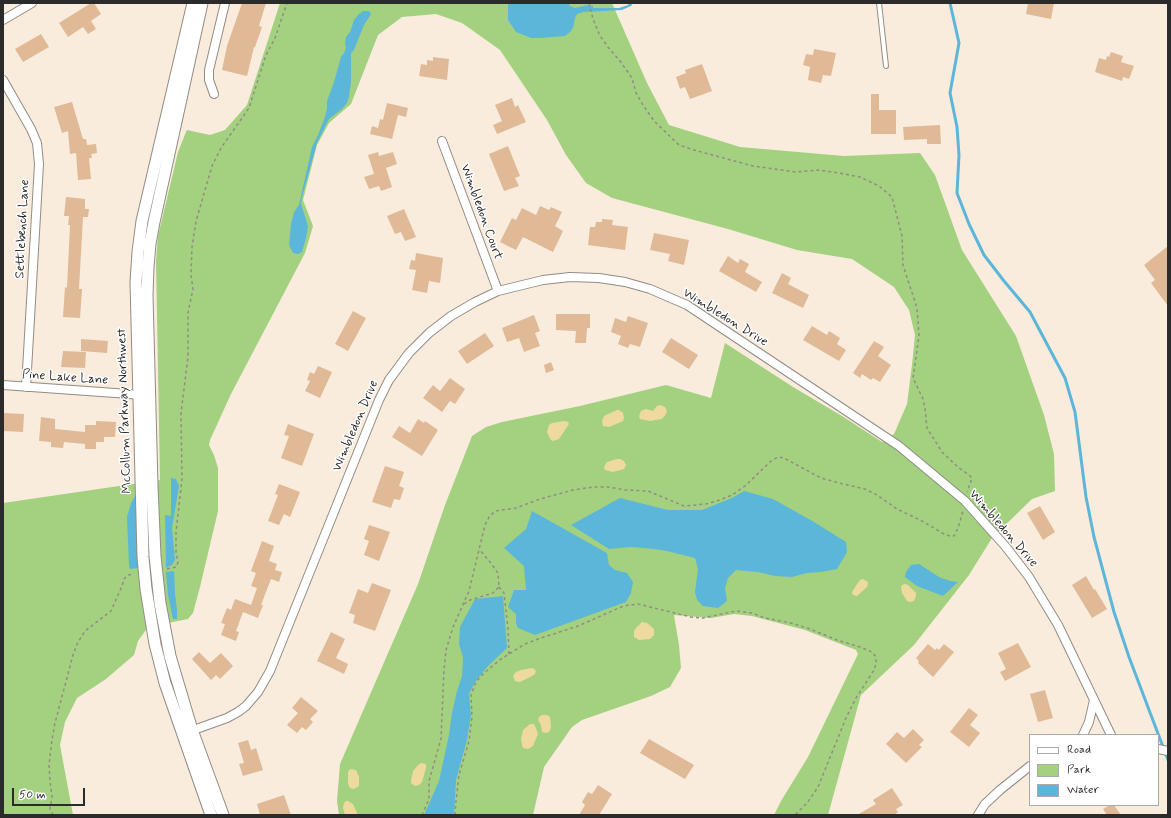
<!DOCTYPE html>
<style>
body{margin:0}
#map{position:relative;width:1171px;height:818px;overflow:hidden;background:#f9ecdd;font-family:Mynerve,sans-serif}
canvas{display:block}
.frame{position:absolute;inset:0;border:4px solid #2b2b2b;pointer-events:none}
.legend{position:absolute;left:1029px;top:734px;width:130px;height:72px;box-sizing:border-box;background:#fff;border:1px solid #aaa;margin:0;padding:5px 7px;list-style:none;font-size:12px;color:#2b2b2b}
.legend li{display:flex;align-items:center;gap:8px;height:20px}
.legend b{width:20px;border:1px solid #aaa}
.scale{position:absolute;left:12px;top:788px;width:73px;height:18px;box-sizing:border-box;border:2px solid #2b2b2b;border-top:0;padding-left:5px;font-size:12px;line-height:14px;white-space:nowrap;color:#2b2b2b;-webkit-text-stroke:3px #fff;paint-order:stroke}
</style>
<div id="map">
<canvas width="1171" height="818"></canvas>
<div class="frame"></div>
<ul class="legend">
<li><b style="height:5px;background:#fff"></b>Road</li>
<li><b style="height:11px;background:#a3d17f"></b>Park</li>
<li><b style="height:11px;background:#5cb6d9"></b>Water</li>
</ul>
<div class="scale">50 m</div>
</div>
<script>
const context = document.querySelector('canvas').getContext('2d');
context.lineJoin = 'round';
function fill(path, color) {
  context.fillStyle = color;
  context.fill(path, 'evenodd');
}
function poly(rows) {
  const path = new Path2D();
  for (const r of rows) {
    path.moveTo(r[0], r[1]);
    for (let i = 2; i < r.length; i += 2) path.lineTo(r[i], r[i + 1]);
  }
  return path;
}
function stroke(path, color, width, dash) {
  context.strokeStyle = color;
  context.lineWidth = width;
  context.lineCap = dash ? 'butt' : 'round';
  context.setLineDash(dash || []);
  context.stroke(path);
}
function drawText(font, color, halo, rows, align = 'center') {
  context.font = font + ' Mynerve,sans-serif';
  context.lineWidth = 3;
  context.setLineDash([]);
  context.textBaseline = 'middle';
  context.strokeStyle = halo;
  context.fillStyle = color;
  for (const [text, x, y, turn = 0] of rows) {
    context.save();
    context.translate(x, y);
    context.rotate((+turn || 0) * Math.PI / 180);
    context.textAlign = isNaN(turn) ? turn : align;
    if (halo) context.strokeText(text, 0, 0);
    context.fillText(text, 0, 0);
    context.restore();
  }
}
fill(poly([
 [280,3,612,3,647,83,669,125,740,147,844,156,920,153,935,175,962,250,1016,336,1044,415,1054,454,1055,491,1032,499,992,538,969,575,914,645,861,695,828,815,774,815,781,801,808,757,858,654,856,650,805,630,752,616,734,614,711,618,674,615,679,645,681,668,670,687,651,696,582,720,572,727,544,767,533,815,339,815,337,801,340,764,418,584,445,505,472,436,486,427,502,422,580,406,666,385,711,398,725,343,793,387,842,416,882,442,894,434,907,404,912,365,915,335,909,310,894,287,852,259,797,250,728,229,612,198,586,183,566,155,547,120,500,50,462,23,436,14,402,17,378,35,351,104,329,123,317,145,303,200,313,226,305,253,231,394,210,440,209,445,214,455,218,468,218,511,200,587,193,613,188,619,148,627,138,641,134,655,106,679,77,698,65,722,60,745,73,815,3,815,3,503,160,480,156,261,158,236,178,152,186,132,187,130,210,135,225,130,247,105]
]), '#a3d17f');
fill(poly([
 [660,405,665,407,667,411,666,414,662,419,650,421,640,419,639,416,641,411,646,409,653,411,657,406],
 [617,410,619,410,623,413,624,418,623,421,609,427,603,426,602,421,604,416],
 [564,421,568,422,569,424,559,439,553,441,550,439,547,432,549,425,552,423],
 [617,459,620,459,624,461,626,465,624,469,613,472,605,470,604,468,605,465,607,462],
 [863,579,868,582,868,584,867,587,857,596,853,595,852,592,857,584,860,580],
 [905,584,908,585,916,593,916,596,914,601,910,602,907,601,902,593,901,588,902,585],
 [642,622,647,623,654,629,654,635,650,639,639,640,634,637,634,631,636,628],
 [532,668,534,669,536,671,535,674,532,676,520,682,515,681,513,676,516,672,521,670],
 [542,715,547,715,550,717,551,727,550,731,547,733,542,732,541,725,538,720,539,717],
 [530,724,534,724,535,726,538,734,533,746,528,749,523,748,522,745,521,739,523,730],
 [421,763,426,764,426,768,422,782,419,785,415,786,411,783,411,781,413,771,418,765],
 [350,769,356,770,359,777,359,786,354,789,350,788,348,784,348,772],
 [346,801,348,801,353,804,358,815,345,815,343,808,344,803]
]), '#eeda9e');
fill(poly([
 [508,3,568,3,570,6,575,8,588,5,593,6,593,8,619,8,628,5,629,3,633,3,631,6,622,10,584,12,577,14,575,18,573,28,570,32,565,36,540,38,531,38,516,32,508,20],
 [363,11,369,11,371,14,364,25,354,50,351,53,351,82,349,97,347,103,342,109,329,119,317,143,302,197,301,204,308,226,306,238,302,252,298,254,293,253,289,245,291,224,294,212,299,205,312,147,318,135,325,117,327,108,327,101,334,82,341,57,344,53,346,48,345,43,346,37,350,32,354,20,359,14],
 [171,478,176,479,179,486,172,528,175,560,172,565,166,568,165,515,171,516],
 [744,491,773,499,814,522,846,542,847,552,837,569,821,572,807,573,792,577,775,576,758,572,736,570,728,578,725,588,727,601,718,608,703,606,697,600,695,592,698,569,695,558,667,551,654,549,631,547,609,549,571,525,620,498,668,510,702,510,732,498],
 [135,496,139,568,130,569,129,566,127,517,131,503],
 [532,511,607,553,609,565,615,570,627,573,633,582,631,593,626,602,535,635,518,628,516,623,516,614,508,607,514,590,526,590,524,566,504,548,526,529],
 [919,564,939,577,950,581,958,582,943,596,917,586,905,577,906,572,911,565],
 [174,571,175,594,177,610,177,619,173,619,168,595,166,572],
 [503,596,507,648,488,666,475,682,469,694,471,715,467,740,456,780,454,815,424,815,439,781,449,735,452,713,457,691,462,676,463,657,459,644,460,627,475,599]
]), '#5cb6d9');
stroke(poly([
 [950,3,959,43,950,93,957,127,959,155,957,193,969,224,984,255,1004,281,1030,312,1065,378,1075,412,1086,497,1094,537,1114,612,1129,657,1168,760]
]), '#5cb6d9', 3);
fill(poly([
 [91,3,94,3,101,14,91,21,96,29,88,34,83,27,68,37,59,23],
 [242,3,266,3,259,26,262,27,255,47,254,47,247,76,222,70,227,46],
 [1028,3,1054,3,1051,19,1026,14],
 [41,34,49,47,23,62,15,49],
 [814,49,836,53,831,76,823,75,821,83,808,80,810,67,803,65,806,54,813,55],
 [1111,52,1123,56,1121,62,1134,66,1129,79,1123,77,1122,81,1095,72,1099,58,1106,60,1107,56,1109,57],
 [433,57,449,59,447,80,419,76,421,64,427,65,427,60,433,61],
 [702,64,712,91,690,99,685,87,680,89,676,77,686,73,685,70],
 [871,94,879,94,879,110,896,110,896,134,871,134],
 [512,98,515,107,518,105,526,122,497,134,493,125,502,121,495,105],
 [72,102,83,139,86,139,87,145,96,144,97,153,91,154,92,158,89,158,91,179,78,180,76,153,70,154,68,131,62,133,54,107],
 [387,103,408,108,406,117,398,115,392,139,370,134,372,126,378,128,380,119,383,120],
 [940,125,941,144,927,144,927,139,904,140,903,127],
 [508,146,520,176,515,178,519,186,504,191,489,154],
 [378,152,379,156,393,152,397,164,386,168,392,187,381,191,379,186,369,189,364,177,374,174,368,155],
 [66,197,85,199,85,209,89,209,88,217,83,217,79,289,82,289,80,318,63,317,65,287,67,288,70,225,68,225,69,216,64,216],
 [540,206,549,210,551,207,562,212,555,226,563,231,553,252,523,237,516,250,500,242,512,218,516,220,522,208,536,215],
 [404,209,416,237,405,241,401,232,395,234,387,216],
 [602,219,613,220,612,225,628,227,625,250,588,245,590,227,595,227,596,222,602,222],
 [654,233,689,240,684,265,668,261,670,254,650,250],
 [1168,246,1168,306,1151,283,1155,280,1144,265],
 [416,253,443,258,440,283,429,281,427,293,412,290,416,270,409,269,411,260,415,261],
 [728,256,738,263,740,259,749,264,745,272,762,282,756,292,719,271],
 [782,273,791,278,788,284,809,295,803,308,772,293],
 [353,311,366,318,348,351,335,344],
 [556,314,590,314,590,328,587,328,586,343,575,343,576,331,556,330],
 [534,315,540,331,535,333,540,346,524,352,519,338,507,342,502,328],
 [628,316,648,323,640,347,630,344,628,348,618,344,621,336,611,332,615,318,626,322],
 [812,326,827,335,829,331,840,338,837,344,846,350,839,361,803,340],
 [485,333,494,346,467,364,458,351],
 [671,338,698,355,689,369,662,352],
 [81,339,108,341,107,353,81,351],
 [874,341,884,347,878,356,891,365,880,382,873,378,871,380,862,374,860,378,853,373],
 [63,351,86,352,85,368,61,367],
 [551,362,554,370,546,373,544,365],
 [318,366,332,372,320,398,305,391,310,381,307,380,310,372,314,374],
 [450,378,465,389,455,404,450,401,442,412,423,398,433,385,440,391],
 [3,413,24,414,23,432,3,431],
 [41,417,55,419,55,429,85,432,85,425,96,425,96,421,116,422,115,437,104,437,104,442,96,442,96,449,85,449,85,444,64,442,63,448,51,447,51,442,39,441],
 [418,419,424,423,425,421,438,430,422,456,392,437,399,426,410,433],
 [288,424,314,434,302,466,281,458,289,436,284,435],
 [385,466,404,472,399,486,404,488,400,500,394,499,391,508,372,502],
 [279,484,300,492,290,517,284,514,279,525,268,521,278,495,275,494],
 [1040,506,1055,532,1043,540,1027,513],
 [369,525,390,532,379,561,364,555,369,541,364,539],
 [262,541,274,546,269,561,277,564,275,570,282,572,279,582,271,579,261,605,263,605,258,618,243,612,236,631,239,632,236,641,221,635,225,624,221,623,227,608,231,610,235,599,251,605,257,588,251,586,256,573,251,571],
 [1086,576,1094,590,1095,589,1107,609,1092,618,1072,585],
 [372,583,391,590,375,631,353,623,355,615,349,613,358,589,368,593],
 [331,632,345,639,336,658,348,664,344,674,317,661],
 [1018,643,1031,667,1005,681,1000,672,1006,669,998,653],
 [928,644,935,650,937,648,939,650,944,644,954,652,933,677,918,663,919,661,916,658],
 [199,652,210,663,221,653,233,666,220,679,216,675,211,680,192,659],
 [1045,690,1053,718,1038,722,1030,694],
 [301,697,318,711,310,719,313,722,306,730,302,727,297,733,287,725,298,713,292,708],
 [969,708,978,715,970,725,980,733,969,747,950,732],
 [913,729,924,740,919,745,922,747,906,763,886,744,897,732,904,738],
 [649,739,694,765,685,779,640,753],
 [248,740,251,750,256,748,263,770,243,776,239,764,244,763,238,743],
 [598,785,612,794,599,815,579,815,585,805,582,802,588,792,592,794],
 [892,788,903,805,896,809,898,812,894,815,857,815,876,804,873,800],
 [284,795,291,815,260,815,257,804],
 [1110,805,1114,805,1121,815,1107,815,1103,809]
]), '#e0b997');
const service = poly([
 [879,3,886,66]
]);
const minor = poly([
 [3,20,32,3],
 [3,80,31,129,37,143,39,164,26,387],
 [214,94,209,80,209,70,225,3],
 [442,141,498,291],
 [3,385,143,395],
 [188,732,227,718,238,712,246,706,258,692,270,671,379,400,389,380,409,353,429,333,451,316,475,302,498,291,543,280,570,277,599,278,625,282,650,289,687,305,899,446,965,501,1006,547,1029,577,1058,625,1111,735],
 [1083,735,1089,722,1094,700],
 [1158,749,1168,751],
 [978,815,985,804,1000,790,1030,766]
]);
const tertiary = poly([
 [193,3,142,221,138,252,136,282,143,557,146,589,155,644,165,683,211,815],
 [202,3,154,222,150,244,148,267,147,295,152,486,155,556,160,603,170,656,192,730,223,815]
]);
stroke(service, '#928c84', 6);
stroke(minor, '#928c84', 10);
stroke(tertiary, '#928c84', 13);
stroke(poly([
 [589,3,593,19,600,36,608,47,620,61,632,78,636,93,643,105,654,121,679,145,694,150,753,166,796,172,819,170,839,173,860,177,879,186,892,197,902,236,903,265,917,308,919,336,913,378,923,399,925,408,927,428,942,452,959,468,969,475,972,478,967,492],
 [167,569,176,567,178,562,176,553,176,532,182,479,181,413,188,357,188,313,193,289,191,275,192,247,196,221,212,166,221,148,249,108,266,55,275,38,287,3],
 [499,587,504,593,508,629,509,654],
 [464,604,470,600,493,593,499,587,498,573,490,562,479,549],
 [53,815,50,809,52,797,50,781,49,765,52,740,55,723,73,655,78,642,85,631,111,611,122,586,124,579,128,575,134,574],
 [422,815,429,799,429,781,441,739,444,670,446,650,453,627,469,591,485,525,489,517,495,511,516,508,540,499,573,490,593,487,608,487,625,490,648,491,684,506,706,504,720,500,732,495,745,486,771,461,778,457,784,458,821,478,839,483,865,489,877,495,897,509,922,521,944,534,950,536,954,536,958,528,963,511],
 [455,815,456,801,459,775,469,741,472,717,471,695,476,682,482,675,490,668,501,659,525,644,535,640,578,626,621,607,629,605,638,604,691,617,703,618,736,611,752,613,765,618,791,623,810,629,837,640,860,647,872,652,876,657,876,664,874,670,856,698,846,718,818,787,807,803,795,815]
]), '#928c84', 1.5, [3, 3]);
stroke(service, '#fff', 4);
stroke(minor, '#fff', 8);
stroke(tertiary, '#fff', 11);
drawText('13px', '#2b2b2b', '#fff', [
 ["Wimbledon Court",481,212,70],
 ["Settlebench Lane",23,229,-87],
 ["Wimbledon Drive",725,318,32],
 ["Pine Lake Lane",65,378,4],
 ["McCollum Parkway Northwest",125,411,-92],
 ["Wimbledon Drive",356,426,-67],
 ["Wimbledon Drive",1003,529,49]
]);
</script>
